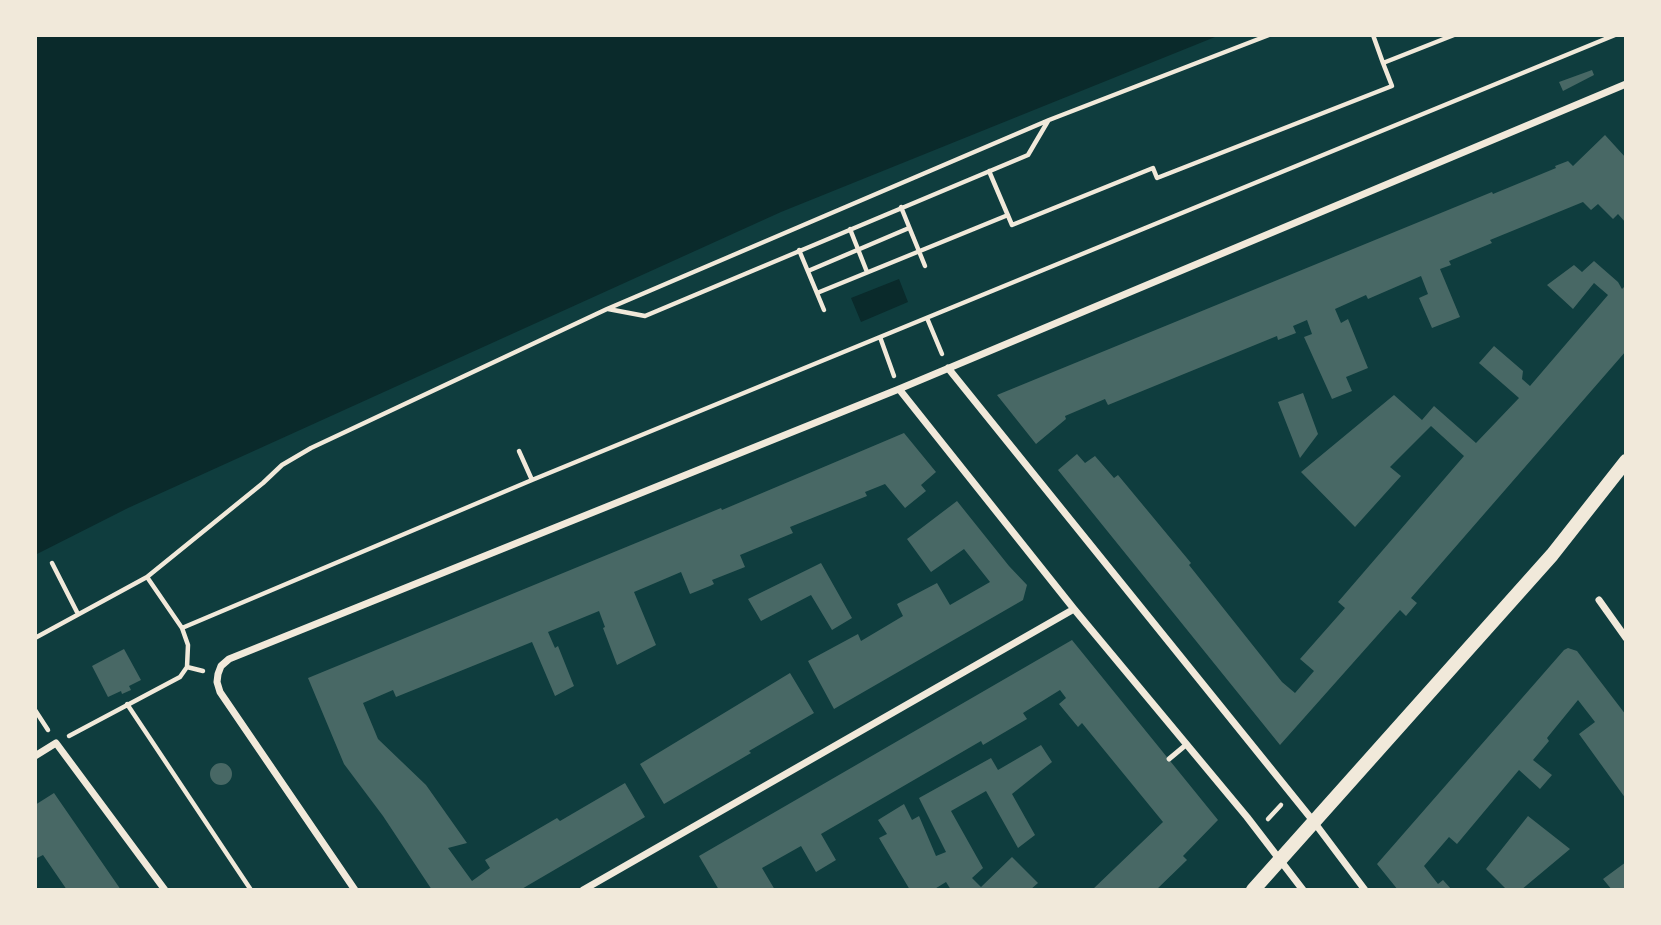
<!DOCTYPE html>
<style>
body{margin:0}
#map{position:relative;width:1661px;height:925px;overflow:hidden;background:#0f3d3e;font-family:Manrope,sans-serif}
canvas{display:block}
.frame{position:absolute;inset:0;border:37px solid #f1e9da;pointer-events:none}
</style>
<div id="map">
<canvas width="1661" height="925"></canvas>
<div class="frame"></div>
</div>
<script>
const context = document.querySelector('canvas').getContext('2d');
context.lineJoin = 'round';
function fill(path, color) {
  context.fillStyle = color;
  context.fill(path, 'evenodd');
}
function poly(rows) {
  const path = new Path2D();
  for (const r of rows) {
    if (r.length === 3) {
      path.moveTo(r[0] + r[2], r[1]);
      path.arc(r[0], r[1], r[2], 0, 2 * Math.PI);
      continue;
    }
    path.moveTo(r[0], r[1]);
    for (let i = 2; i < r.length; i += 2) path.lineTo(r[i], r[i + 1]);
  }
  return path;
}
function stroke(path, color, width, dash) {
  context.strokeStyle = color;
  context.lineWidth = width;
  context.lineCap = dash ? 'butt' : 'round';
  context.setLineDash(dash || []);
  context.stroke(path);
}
fill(poly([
 [35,35,1220,35,781,212,128,508,35,555],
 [899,279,908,302,861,322,851,298]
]), '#0a2a2b');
fill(poly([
 [1592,70,1594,75,1563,91,1559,82],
 [1605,135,1626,158,1626,223,1618,214,1613,219,1598,204,1591,210,1583,202,1490,240,1492,243,1449,261,1451,265,1440,269,1460,317,1432,328,1419,298,1428,294,1421,276,1368,299,1366,295,1335,309,1341,323,1348,319,1368,368,1346,377,1352,391,1332,399,1304,337,1312,334,1307,320,1293,326,1296,333,1278,340,1277,336,1108,405,1105,399,1065,416,1066,419,1036,444,997,395,1492,192,1493,194,1556,168,1555,166,1568,161,1573,166],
 [1594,261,1618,282,1622,289,1626,285,1626,351,1411,598,1417,603,1406,616,1400,610,1280,745,1058,470,1077,454,1085,463,1095,456,1114,478,1118,475,1191,563,1189,565,1282,682,1295,693,1314,671,1300,659,1345,608,1338,602,1464,456,1431,426,1390,467,1401,476,1355,527,1301,472,1394,395,1422,420,1434,406,1476,443,1519,398,1479,363,1494,346,1523,371,1522,379,1530,386,1608,295,1594,283,1573,309,1547,285,1574,265,1582,272],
 [1303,393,1318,434,1300,458,1278,402],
 [904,433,936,472,921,485,926,491,905,508,885,484,865,492,867,496,790,527,793,533,740,555,745,567,712,580,714,584,710,586,690,594,681,572,634,592,656,645,617,665,603,628,605,627,599,611,548,632,555,648,558,646,574,686,555,696,532,642,396,697,393,690,363,703,378,739,426,785,467,843,448,848,472,881,490,868,485,860,557,818,560,821,625,783,645,817,520,890,432,890,383,816,344,764,308,678,721,508,722,510],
 [957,501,1009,566,1027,585,1023,600,834,709,808,661,858,634,861,641,903,616,897,604,937,583,950,605,990,582,964,549,931,572,907,539],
 [821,563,852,618,832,630,811,595,761,621,748,599],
 [1072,640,1218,820,1183,856,1187,860,1156,890,1092,890,1163,822,1082,723,1078,727,1059,704,1066,698,1060,690,1023,713,1027,719,983,745,981,741,821,834,836,860,816,872,801,846,762,868,775,890,719,890,699,856],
 [1568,648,1577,651,1626,715,1626,799,1579,734,1595,722,1578,700,1547,738,1549,741,1533,760,1552,775,1540,789,1519,770,1457,844,1449,837,1424,866,1438,884,1443,880,1452,890,1398,890,1377,864,1564,650],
 [124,649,141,680,129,686,131,690,122,694,121,691,108,697,92,666],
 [790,673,814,713,749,751,751,753,664,804,640,764],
 [1041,745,1052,762,1012,794,1035,835,1018,848,986,791,951,811,983,868,972,878,981,887,1012,857,1038,883,1030,890,951,890,946,882,933,890,910,890,879,838,887,834,878,820,904,804,912,820,919,816,936,856,946,852,919,798,991,758,998,770],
 [221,774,11],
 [54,793,121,890,67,890,43,855,35,859,35,805],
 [1528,816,1570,849,1521,890,1507,890,1486,869],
 [1626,862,1626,890,1612,890,1603,879]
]), '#486865');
stroke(poly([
 [1373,35,1383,63],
 [989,171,1012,225,1153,168,1157,178,1392,86,1383,63,1454,35],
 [901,207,925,266],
 [850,229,867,272],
 [799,250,824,310],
 [808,271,909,228],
 [817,293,1008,215],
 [608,309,645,316,1028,155,1048,121],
 [927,318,942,354],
 [880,337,894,376],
 [519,451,532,480],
 [52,563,78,614],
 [182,628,532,480,1615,35],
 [35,638,147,577,263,483,282,465,311,448,607,309,1049,120,1269,35],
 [187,667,203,671],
 [127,704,251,890],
 [35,710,48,730],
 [69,736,180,677,187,667,188,645,182,628,147,577],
 [1268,819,1281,805]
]), '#f1e9da', 4.5);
stroke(poly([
 [1169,759,1187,744]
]), '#f1e9da', 5);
stroke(poly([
 [948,368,1314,822,1365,890],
 [899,389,1074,609,1247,817,1303,890],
 [1599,600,1626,638],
 [35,756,56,743,165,890],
 [355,890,220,692,217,682,218,674,221,666,229,659,899,389,1626,84],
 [583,890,1074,609]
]), '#f1e9da', 7);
stroke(poly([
 [1253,890,1552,555,1626,461]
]), '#f1e9da', 14);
</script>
